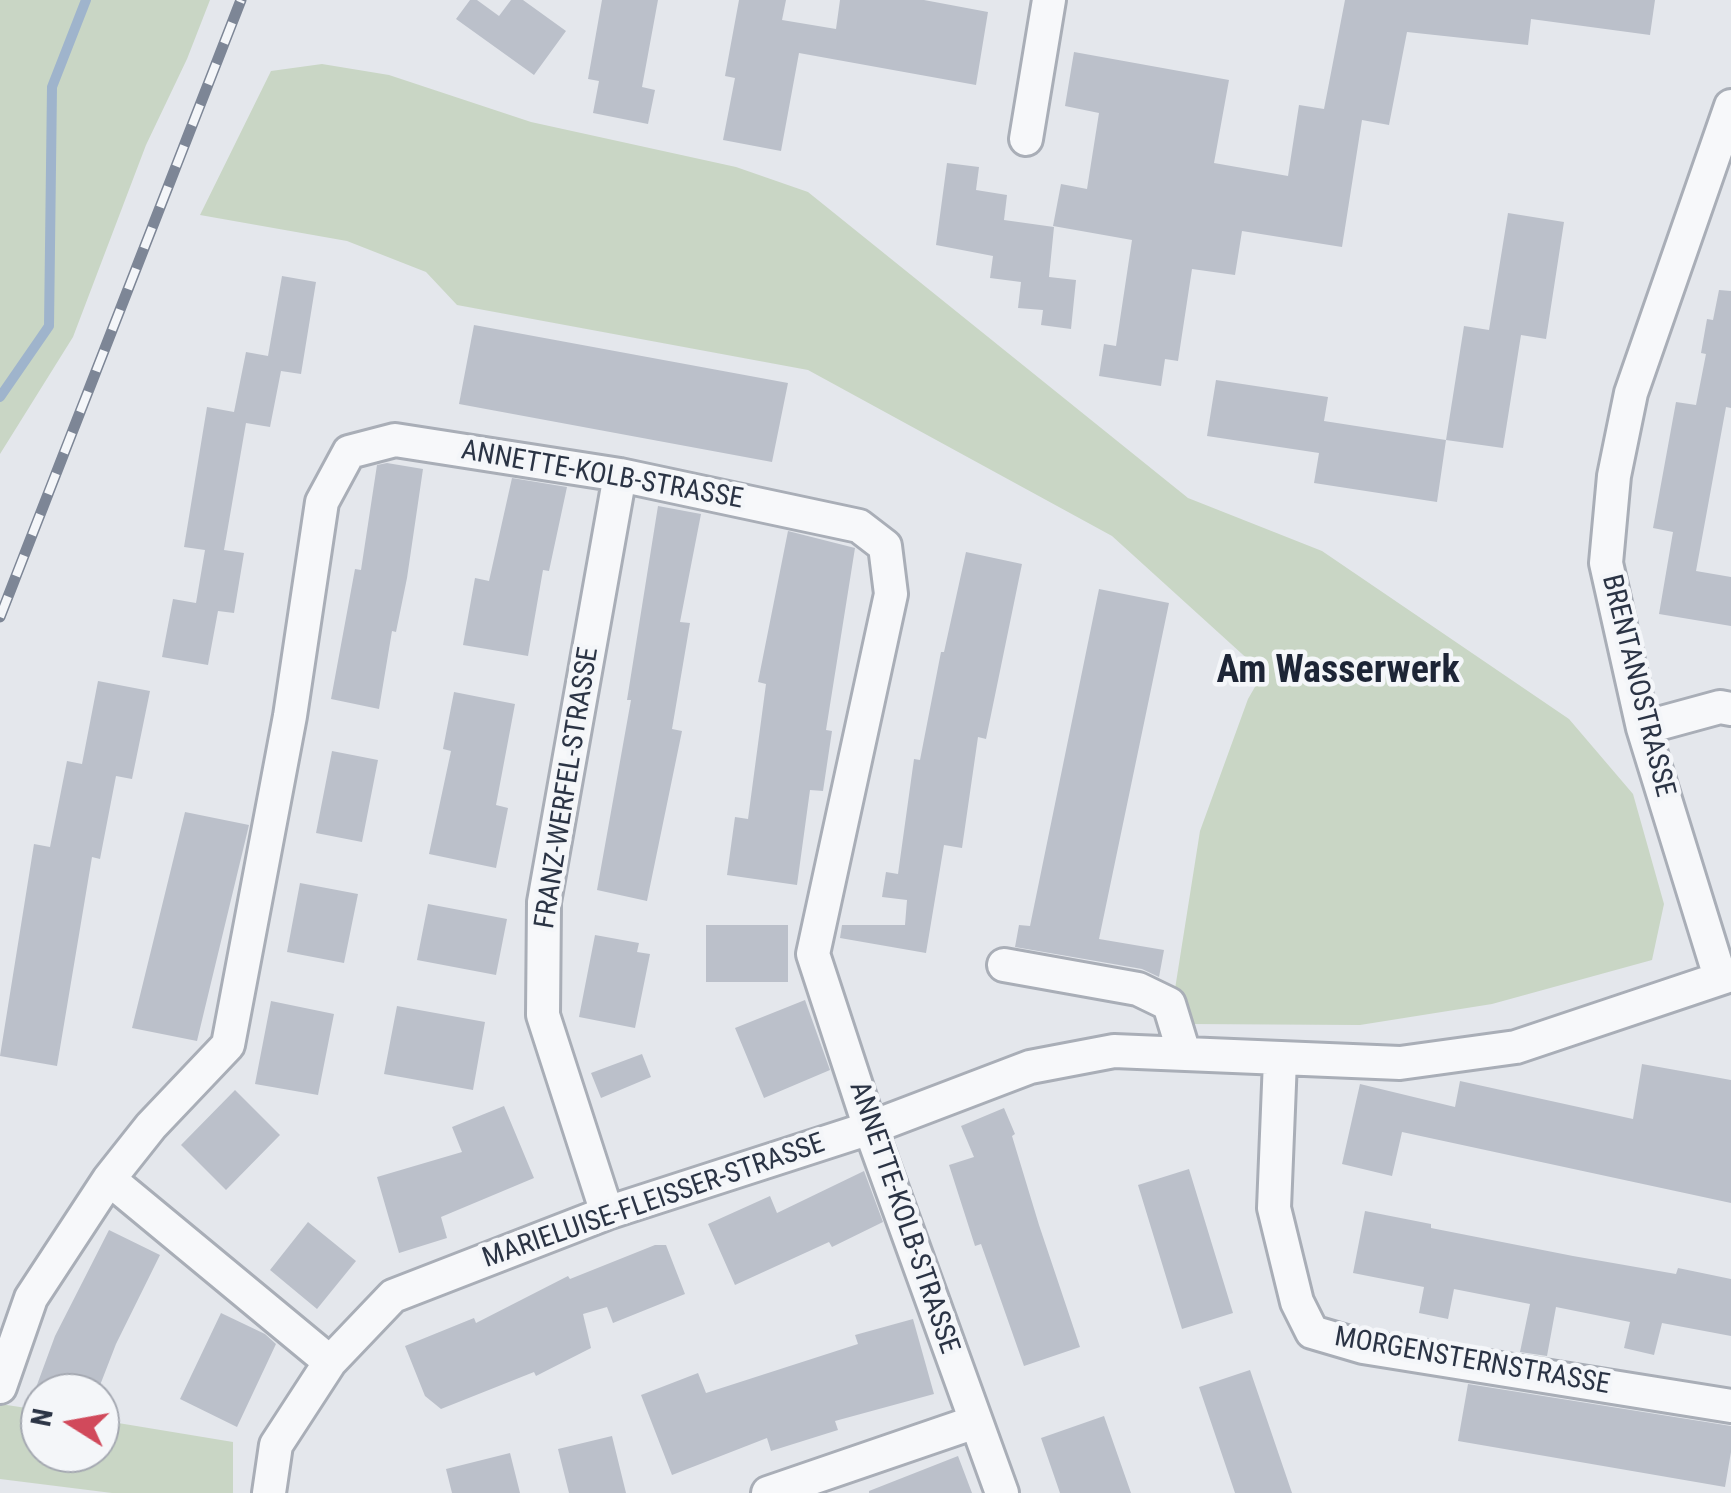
<!DOCTYPE html>
<style>
body{margin:0}
#map{position:relative;width:1731px;height:1493px;overflow:hidden;background:#e4e7ec;font-family:"Roboto Condensed",sans-serif}
canvas{display:block}
.north{position:absolute;left:20px;top:1373px;width:100px;height:100px;box-sizing:border-box;background:#f4f6f9;border:2px solid #a4a8b1;border-radius:50%;rotate:281deg;font-size:28px;font-weight:700;line-height:40px;text-align:center;color:#2b3445}
.north::after{content:'';display:block;margin:auto;width:35px;height:45px;background:#d1495b;clip-path:polygon(50% 0,100% 100%,50% 72%,0 100%)}
</style>
<div id="map">
<canvas width="1731" height="1493"></canvas>
<div class="north">N</div>
</div>
<script>
const context = document.querySelector('canvas').getContext('2d');
context.lineJoin = 'round';
function fill(path, color) {
  context.fillStyle = color;
  context.fill(path, 'evenodd');
}
function poly(rows) {
  const path = new Path2D();
  for (const r of rows) {
    path.moveTo(r[0], r[1]);
    for (let i = 2; i < r.length; i += 2) path.lineTo(r[i], r[i + 1]);
  }
  return path;
}
function stroke(path, color, width, dash) {
  context.strokeStyle = color;
  context.lineWidth = width;
  context.lineCap = dash ? 'butt' : 'round';
  context.setLineDash(dash || []);
  context.stroke(path);
}
function drawText(font, color, halo, rows, align = 'center') {
  context.font = font + ' "Roboto Condensed",sans-serif';
  context.lineWidth = 9;
  context.setLineDash([]);
  context.textBaseline = 'middle';
  context.strokeStyle = halo;
  context.fillStyle = color;
  for (const [text, x, y, turn = 0] of rows) {
    context.save();
    context.translate(x, y);
    context.rotate((+turn || 0) * Math.PI / 180);
    context.textAlign = isNaN(turn) ? turn : align;
    if (halo) context.strokeText(text, 0, 0);
    context.fillText(text, 0, 0);
    context.restore();
  }
}
fill(poly([
 [0,0,210,0,187,59,146,145,73,337,0,454],
 [322,64,389,75,531,122,736,167,808,192,1188,498,1322,551,1569,719,1633,794,1664,904,1652,960,1492,1004,1360,1025,1187,1024,1175,989,1200,831,1248,699,1263,673,1112,536,808,370,457,305,426,272,347,241,200,215,271,71],
 [0,1404,40,1410,40,1453,100,1453,100,1420,233,1442,233,1493,112,1493,0,1479]
]), '#c9d6c5');
stroke(poly([
 [0,397,49,326,52,87,86,0]
]), '#9fb4cc', 10);
fill(poly([
 [470,0,477,0,499,16,511,0,523,0,566,31,534,75,456,19],
 [602,0,658,0,642,87,655,90,648,124,593,113,599,81,588,79],
 [739,0,786,0,782,20,836,29,840,0,924,0,988,12,976,85,799,53,781,151,723,140,735,78,725,76],
 [1345,0,1655,0,1650,35,1531,19,1528,45,1407,32,1389,125,1362,120,1342,247,1242,231,1235,275,1192,269,1178,361,1165,359,1161,386,1099,376,1104,344,1116,346,1132,240,1053,226,1061,184,1087,189,1099,113,1065,106,1074,52,1229,80,1214,163,1288,176,1299,105,1324,109],
 [947,163,979,167,976,190,1007,195,1004,220,1054,227,1049,277,1076,280,1071,329,1041,325,1043,310,1018,308,1021,282,990,278,993,256,936,245],
 [1508,213,1564,222,1546,339,1521,335,1503,448,1446,440,1464,326,1489,330],
 [282,276,316,282,301,374,281,371,270,427,246,423,224,550,244,553,234,613,218,611,208,665,162,657,173,599,196,603,205,550,184,547,207,407,234,412,246,352,268,356],
 [1719,290,1731,291,1731,408,1726,407,1696,571,1731,577,1731,626,1659,614,1673,532,1653,528,1676,402,1696,405,1706,354,1701,353,1707,319,1713,320],
 [474,325,788,383,772,462,459,404],
 [1216,380,1328,397,1324,421,1446,440,1437,502,1314,483,1319,453,1207,436],
 [387,463,423,469,407,578,396,632,392,631,379,709,331,699,355,569,361,570,377,465],
 [512,478,567,487,549,571,543,570,528,656,463,645,475,578,489,581],
 [658,506,701,514,680,622,690,623,672,729,682,731,647,901,597,890,631,700,627,700],
 [788,531,855,548,826,730,832,731,823,791,810,790,797,885,727,875,735,817,748,819,766,684,758,682],
 [966,552,1022,564,986,739,978,737,962,848,944,845,926,953,840,938,842,925,905,925,907,900,882,897,886,872,898,874,914,759,920,760,941,652,944,652],
 [1099,589,1169,603,1099,939,1164,950,1159,977,1142,969,1015,947,1019,925,1030,926],
 [98,681,150,691,132,779,116,776,100,859,92,857,57,1066,0,1056,34,844,50,847,67,761,82,764],
 [454,692,515,704,496,805,508,808,496,868,429,854,451,751,443,749],
 [332,751,378,760,362,842,316,833],
 [185,812,249,825,197,1041,132,1028],
 [300,883,358,894,344,963,287,952],
 [428,904,507,919,496,975,417,960],
 [706,925,788,925,788,982,706,982],
 [595,935,639,943,637,952,650,954,635,1028,579,1017],
 [805,1000,830,1070,764,1098,735,1028],
 [271,1001,334,1014,318,1095,255,1084],
 [397,1006,485,1022,473,1090,384,1074],
 [642,1054,651,1077,601,1098,591,1073],
 [1642,1064,1731,1080,1731,1203,1402,1132,1392,1176,1342,1164,1360,1084,1455,1107,1460,1081,1633,1119],
 [235,1090,280,1135,226,1190,181,1145],
 [504,1106,534,1178,441,1217,447,1238,399,1253,377,1177,462,1152,452,1127],
 [1004,1108,1015,1134,1012,1136,1039,1225,1080,1347,1024,1366,981,1244,975,1246,949,1165,974,1157,961,1126],
 [1189,1169,1233,1313,1182,1329,1138,1185],
 [864,1171,883,1222,832,1247,829,1242,735,1285,708,1224,770,1196,777,1213],
 [1365,1211,1431,1224,1431,1228,1573,1256,1676,1274,1678,1268,1731,1279,1731,1336,1662,1323,1654,1355,1624,1348,1630,1322,1556,1307,1547,1356,1520,1352,1530,1304,1454,1289,1448,1319,1419,1313,1424,1287,1353,1273],
 [308,1222,356,1261,317,1309,270,1270],
 [109,1230,160,1255,116,1344,97,1393,34,1393,55,1336],
 [655,1245,666,1245,685,1294,613,1323,607,1307,583,1314,591,1348,536,1376,534,1372,441,1409,425,1396,405,1346,474,1318,476,1323,568,1276,570,1279],
 [221,1313,265,1334,276,1344,237,1427,180,1399],
 [913,1319,934,1394,835,1421,838,1430,771,1451,767,1438,672,1475,641,1395,698,1373,706,1393,858,1344,855,1335],
 [1250,1370,1292,1493,1235,1493,1199,1387],
 [1468,1384,1731,1426,1731,1452,1725,1487,1458,1441],
 [1104,1416,1131,1493,1060,1493,1041,1438],
 [612,1436,626,1493,569,1493,558,1449],
 [510,1453,520,1493,452,1493,446,1469],
 [958,1456,972,1493,869,1493,869,1491]
]), '#bbc0ca');
const minor = poly([
 [1026,139,1049,0],
 [1643,728,1720,707,1731,709],
 [1004,965,1138,989,1169,1004,1184,1053],
 [1720,977,1643,728,1606,563,1614,476,1631,393,1731,106],
 [1280,1060,1274,1208,1297,1302,1312,1332,1363,1347,1731,1406],
 [109,1179,330,1362],
 [607,1213,543,1015,544,902,620,475],
 [0,1387,31,1298,109,1179,151,1126,228,1045,290,716,322,502,349,452,395,440,620,475,859,526,885,546,891,594,813,954,870,1128,1002,1493],
 [269,1493,276,1445,330,1362,393,1296,607,1213,870,1128,1030,1067,1114,1051,1400,1063,1516,1047,1731,975],
 [768,1493,975,1422]
]);
stroke(minor, '#a9aeb7', 38);
stroke(minor, '#f7f8fa', 32);
const rail = poly([
 [0,617,241,0]
]);
stroke(rail, '#7d8696', 11);
stroke(rail, '#f4f6f9', 8, [22]);
drawText('28px', '#2b3445', '#f4f6f9', [
 ["ANNETTE-KOLB-STRASSE",602,476,10],
 ["BRENTANOSTRASSE",1637,686,76],
 ["FRANZ-WERFEL-STRASSE",568,788,-81],
 ["MARIELUISE-FLEISSER-STRASSE",654,1202,-19],
 ["ANNETTE-KOLB-STRASSE",903,1218,71],
 ["MORGENSTERNSTRASSE",1472,1362,10]
]);
drawText('bold 38px', '#1d2536', '#f4f6f9', [
 ["Am Wasserwerk",1338,672]
]);
</script>
